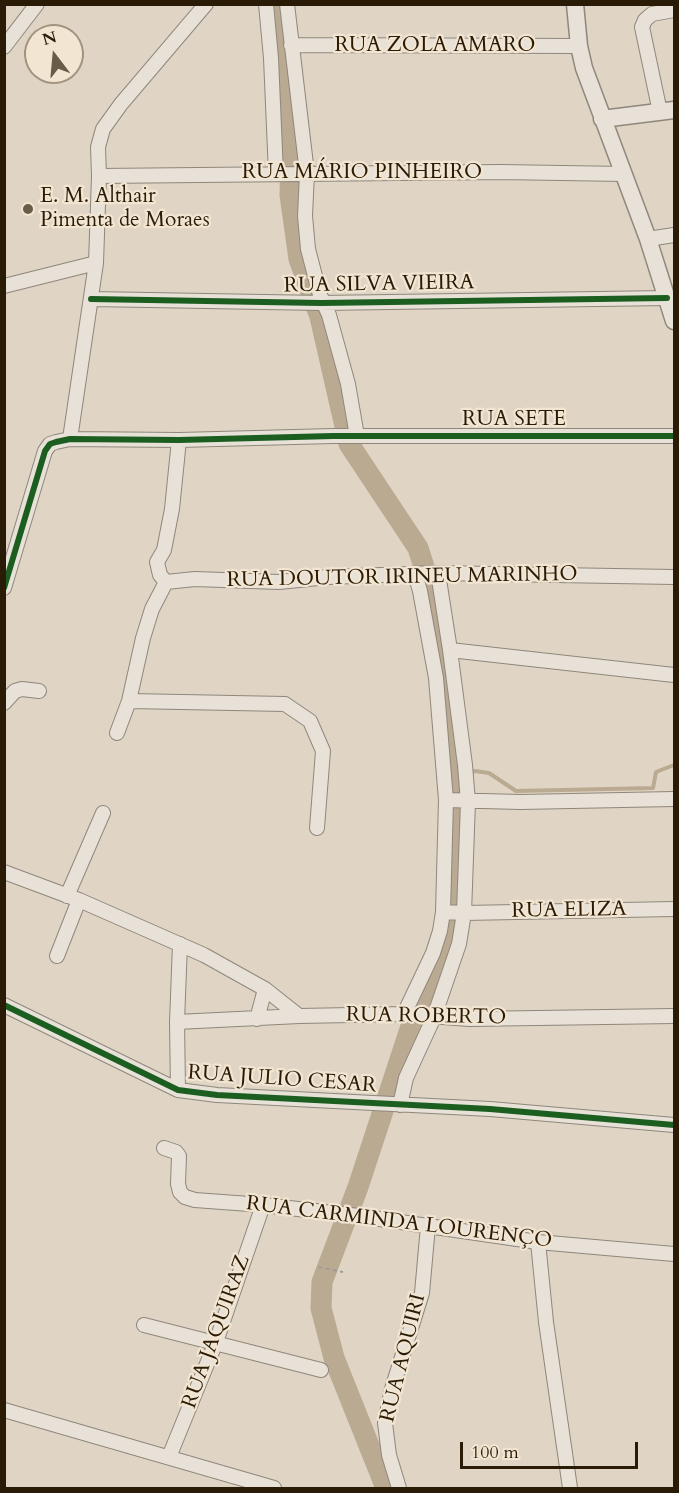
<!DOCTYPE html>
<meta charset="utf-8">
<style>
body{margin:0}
#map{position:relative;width:679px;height:1493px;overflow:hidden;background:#e0d5c4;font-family:Cardo,serif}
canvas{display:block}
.frame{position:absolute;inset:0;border:6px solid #291b06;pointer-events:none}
.north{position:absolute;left:24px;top:24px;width:60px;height:60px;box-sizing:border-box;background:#f2e5d2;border:2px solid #a29480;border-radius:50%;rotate:344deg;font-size:16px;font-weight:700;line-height:24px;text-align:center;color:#291b06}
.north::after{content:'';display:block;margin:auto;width:21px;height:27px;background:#695c48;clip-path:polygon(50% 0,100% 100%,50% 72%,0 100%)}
.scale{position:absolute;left:460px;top:1442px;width:178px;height:27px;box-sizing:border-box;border:3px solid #291b06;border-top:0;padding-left:8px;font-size:18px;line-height:21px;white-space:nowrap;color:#291b06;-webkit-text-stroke:4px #f2e5d2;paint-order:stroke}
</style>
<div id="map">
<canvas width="679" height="1493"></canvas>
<div class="frame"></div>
<div class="north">N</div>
<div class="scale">100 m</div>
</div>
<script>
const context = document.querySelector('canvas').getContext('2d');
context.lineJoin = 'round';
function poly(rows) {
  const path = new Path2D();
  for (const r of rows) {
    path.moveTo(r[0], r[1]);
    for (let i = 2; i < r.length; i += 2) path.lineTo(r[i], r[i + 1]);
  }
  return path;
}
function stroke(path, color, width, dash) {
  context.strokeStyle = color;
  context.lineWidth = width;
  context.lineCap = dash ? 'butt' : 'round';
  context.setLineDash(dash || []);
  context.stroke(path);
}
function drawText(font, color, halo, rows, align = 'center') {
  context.font = font + ' Cardo,serif';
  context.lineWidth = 4.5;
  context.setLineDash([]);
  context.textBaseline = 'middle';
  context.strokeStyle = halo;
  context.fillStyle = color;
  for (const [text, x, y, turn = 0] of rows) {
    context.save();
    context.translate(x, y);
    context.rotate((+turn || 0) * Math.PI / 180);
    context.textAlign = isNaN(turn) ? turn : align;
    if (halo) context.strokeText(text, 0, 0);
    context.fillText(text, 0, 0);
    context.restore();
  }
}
stroke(poly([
 [470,773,475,771,489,773,516,791,653,788,656,772,674,765],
 [454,777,462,775]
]), '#baaa92', 4);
stroke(poly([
 [281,4,287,117,291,148,290,195,299,259,320,317,349,444,418,548,432,592,454,770,456,814,454,939,412,1023,358,1187,322,1282,321,1308,334,1358,386,1488]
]), '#baaa92', 21);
const minor = poly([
 [266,4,271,58,276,174],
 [287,4,307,173,305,216,308,249,320,295,329,315,348,384,357,436],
 [291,45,579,46],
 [4,47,37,4],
 [660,112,642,27,645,20,652,14,674,10],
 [99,176,500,172,624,174],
 [648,239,674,235],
 [4,286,96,263],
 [91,299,321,303,667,298],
 [70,439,96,263,99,176,98,147,103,129,121,104,206,4],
 [166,582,195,579,279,582,328,577,436,573,674,577],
 [4,588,45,451,50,444,56,442,70,439,179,440,333,436,674,436],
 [450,650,674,675],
 [129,701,285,704,310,721,323,751,317,828],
 [4,703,15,691,22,689,39,691],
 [117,733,129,701,143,638,152,609,166,582,160,575,157,562,164,550,172,509,179,440],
 [446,800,520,802,674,799],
 [4,872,79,900,204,955,265,989,299,1016],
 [67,896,103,813],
 [443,912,464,913,674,909],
 [57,956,79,900],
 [4,1005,178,1090,217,1095,490,1109,674,1125],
 [404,1014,433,953,440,931,443,912,446,800,436,678,420,591,415,574],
 [257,1019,265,989],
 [177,1022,299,1016,404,1014,469,1019,674,1016],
 [178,1090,177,1022,180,944],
 [400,1105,406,1078,434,1017,459,944,464,913,468,802,465,765,450,650,438,573],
 [164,1148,176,1152,179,1156,178,1184,180,1192,185,1197,195,1200,263,1205,359,1216,538,1242,674,1254],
 [538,1242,546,1322,570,1488],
 [144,1325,321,1370],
 [4,1410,274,1488],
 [169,1457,216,1342,263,1205],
 [399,1488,389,1455,385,1423,392,1389,422,1293,428,1226]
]);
const tertiary = poly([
 [575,4,579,46,584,68,648,239,674,321],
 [602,119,674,110]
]);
stroke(minor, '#8f877b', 16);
stroke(tertiary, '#8f877b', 19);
stroke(poly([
 [318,1267,343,1272]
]), '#a29c94', 2, [4.5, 3]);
stroke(minor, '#e7e1d8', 14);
stroke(tertiary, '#e7e1d8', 16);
stroke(poly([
 [91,299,321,303,667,298],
 [4,588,45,451,50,444,56,442,70,439,179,440,333,436,674,436],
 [4,1005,178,1090,217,1095,490,1109,674,1125]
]), '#1b5e20', 6);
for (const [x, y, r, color] of [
 [28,209,6,"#695c48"]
]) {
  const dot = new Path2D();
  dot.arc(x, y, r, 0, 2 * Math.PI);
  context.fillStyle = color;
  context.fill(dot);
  stroke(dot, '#f2e5d2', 2);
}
drawText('21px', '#291b06', '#f2e5d2', [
 ["RUA ZOLA AMARO",435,46],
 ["RUA MÁRIO PINHEIRO",362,173],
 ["RUA SILVA VIEIRA",379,285,-1],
 ["RUA SETE",514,420],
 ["RUA DOUTOR IRINEU MARINHO",402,578,-1],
 ["RUA ELIZA",569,911,-1],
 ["RUA ROBERTO",426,1017,1],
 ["RUA JULIO CESAR",282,1080,4],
 ["RUA CARMINDA LOURENÇO",399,1223,7],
 ["RUA JAQUIRAZ",217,1332,-70],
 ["RUA AQUIRI",404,1358,-76]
]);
drawText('21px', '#291b06', '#f2e5d2', [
 ["E. M. Althair",40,197],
 ["Pimenta de Moraes",40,221]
], 'left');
</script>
